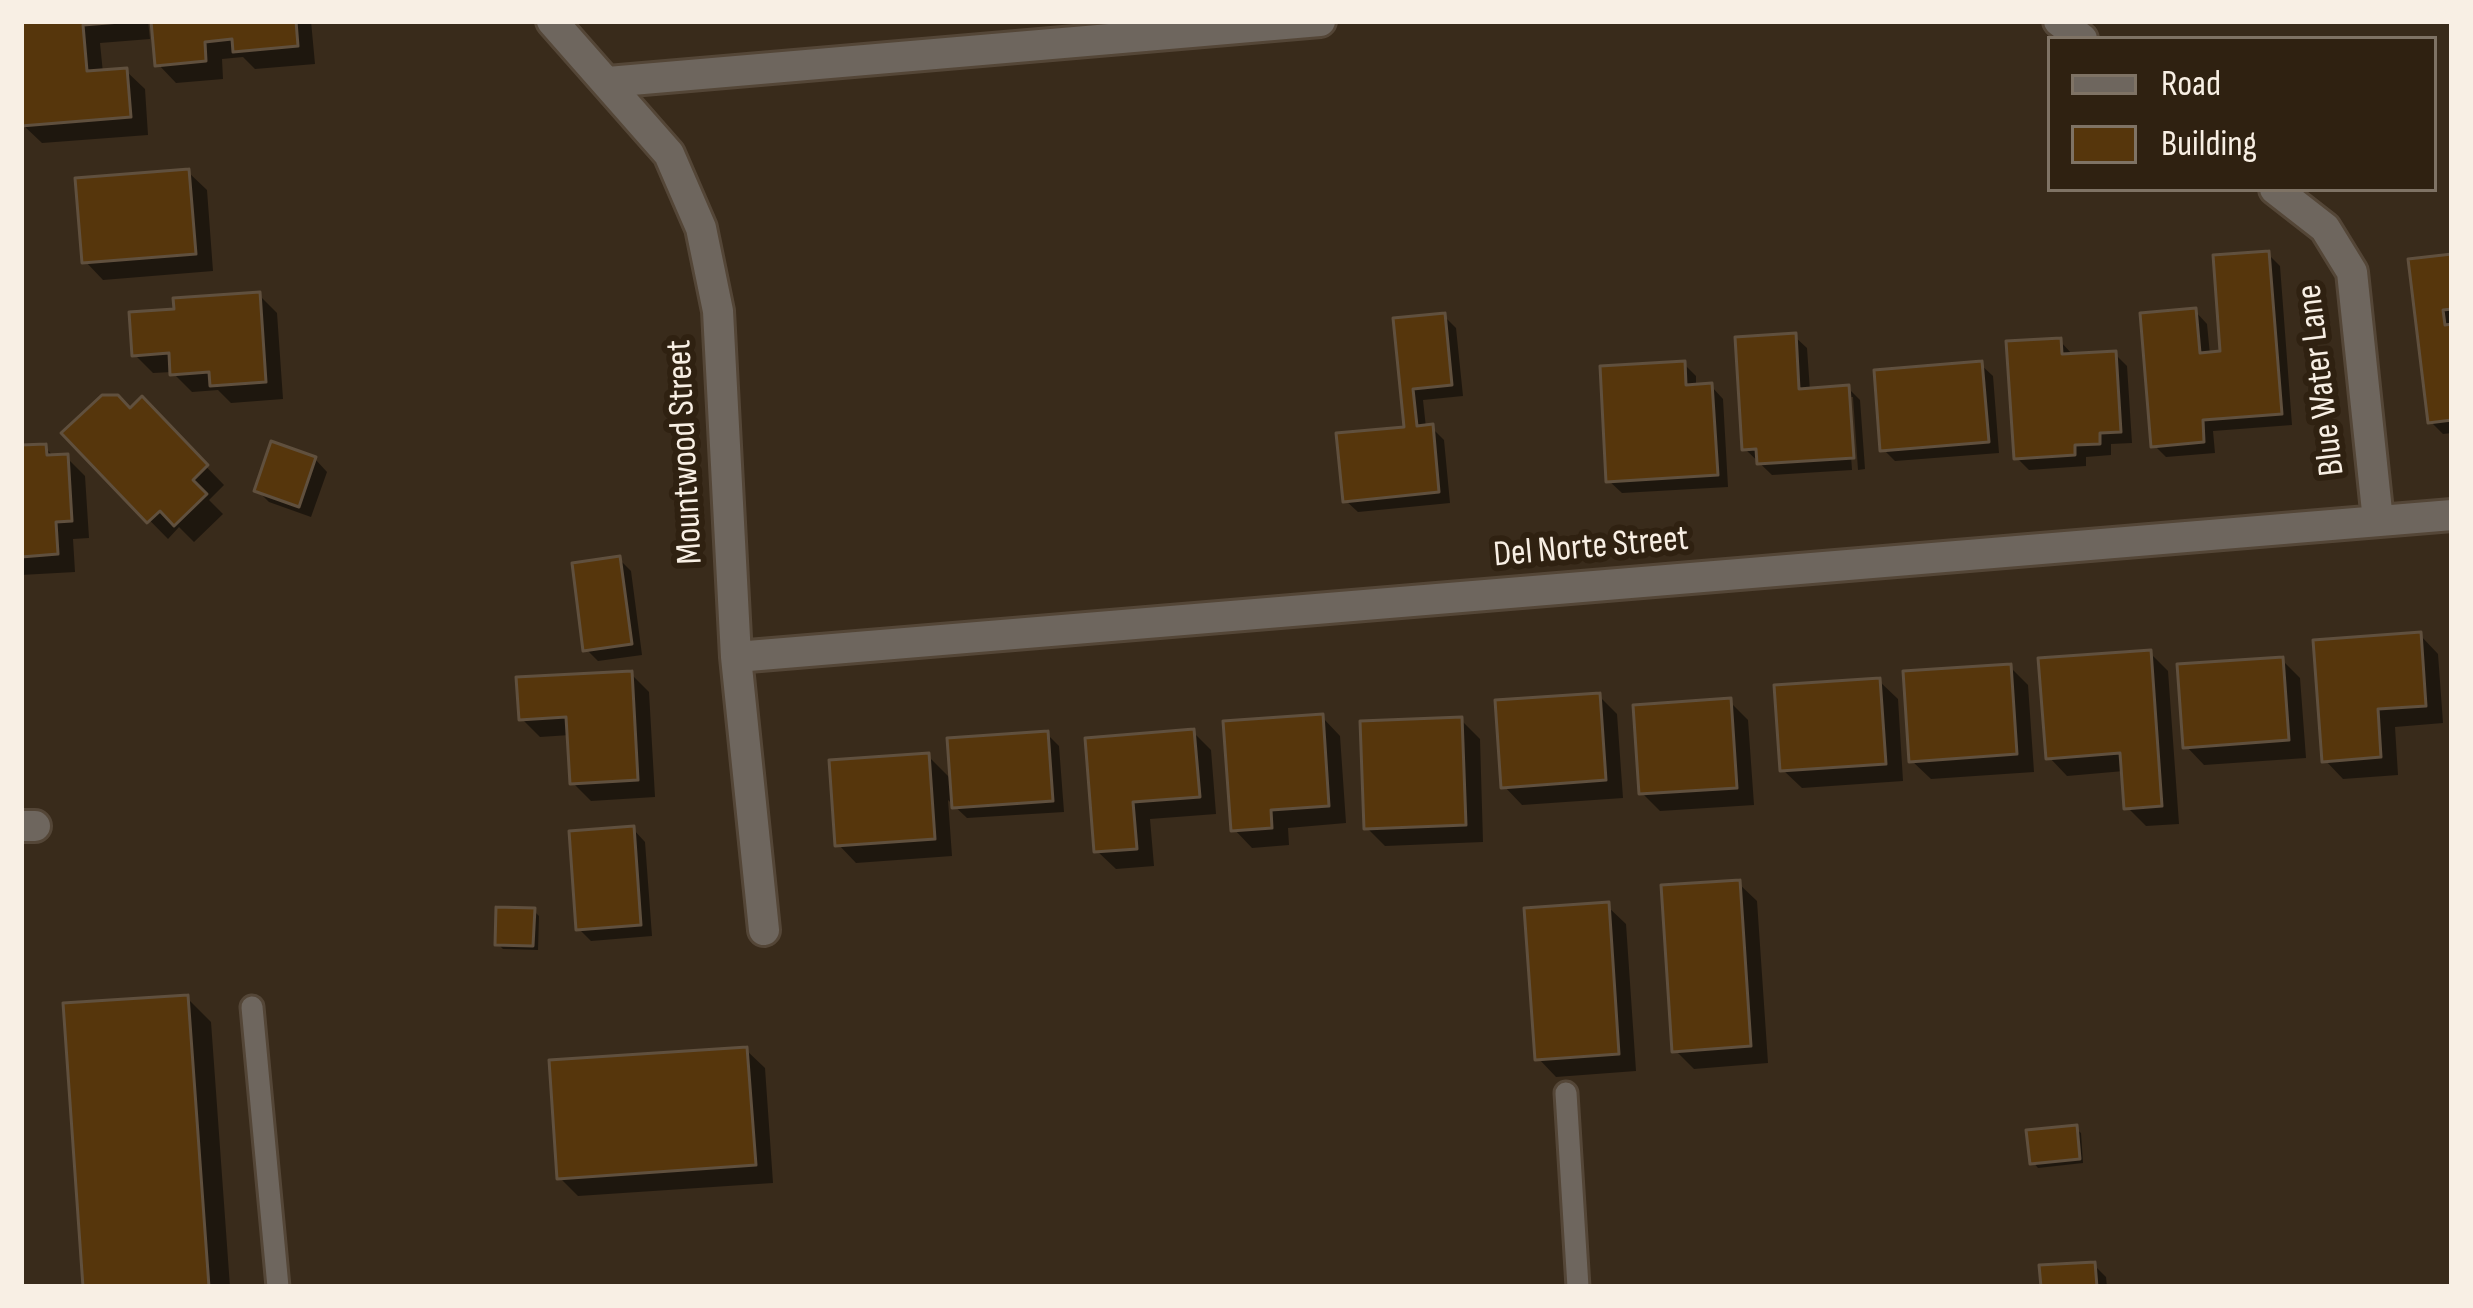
<!DOCTYPE html>
<style>
body{margin:0}
#map{position:relative;width:2473px;height:1308px;overflow:hidden;background:#392b1b;font-family:"Sofia Sans Condensed",sans-serif}
canvas{display:block}
.frame{position:absolute;inset:0;border:24px solid #f8efe4;pointer-events:none}
.legend{position:absolute;left:2047px;top:36px;width:390px;height:156px;box-sizing:border-box;background:#2f2111;border:3px solid #7f7365;margin:0;padding:15px 21px;list-style:none;font-size:36px;color:#f8efe4}
.legend li{display:flex;align-items:center;gap:24px;height:60px}
.legend b{width:60px;border:3px solid #7f7365}
</style>
<div id="map">
<canvas width="2473" height="1308"></canvas>
<div class="frame"></div>
<ul class="legend">
<li><b style="height:15px;background:#6e665e"></b>Road</li>
<li><b style="height:33px;background:#56360c"></b>Building</li>
</ul>
</div>
<script>
const context = document.querySelector('canvas').getContext('2d');
context.lineJoin = 'round';
function fill(path, color) {
  context.fillStyle = color;
  context.fill(path, 'evenodd');
}
function poly(rows) {
  const path = new Path2D();
  for (const r of rows) {
    path.moveTo(r[0], r[1]);
    for (let i = 2; i < r.length; i += 2) path.lineTo(r[i], r[i + 1]);
  }
  return path;
}
function stroke(path, color, width, dash) {
  context.strokeStyle = color;
  context.lineWidth = width;
  context.lineCap = dash ? 'butt' : 'round';
  context.setLineDash(dash || []);
  context.stroke(path);
}
function drawText(font, color, halo, rows, align = 'center') {
  context.font = font + ' "Sofia Sans Condensed",sans-serif';
  context.lineWidth = 12;
  context.setLineDash([]);
  context.textBaseline = 'middle';
  context.strokeStyle = halo;
  context.fillStyle = color;
  for (const [text, x, y, turn = 0] of rows) {
    context.save();
    context.translate(x, y);
    context.rotate((+turn || 0) * Math.PI / 180);
    context.textAlign = isNaN(turn) ? turn : align;
    if (halo) context.strokeText(text, 0, 0);
    context.fillText(text, 0, 0);
    context.restore();
  }
}
fill(poly([
 [21,21,148,21,150,39,100,43,103,73,126,71,145,89,148,135,42,143,23,125],
 [154,21,311,21,315,64,255,69,243,57,222,59,223,79,176,83,158,64],
 [188,172,207,190,213,271,103,280,85,261],
 [2268,254,2280,266,2292,425,2213,431,2215,453,2166,457,2154,445,2195,311,2207,324,2210,355,2223,354],
 [2452,257,2452,433,2443,434,2431,422,2411,262],
 [259,295,277,313,283,399,231,403,218,390,192,392,172,372,153,373,135,355],
 [1444,316,1456,328,1463,396,1423,400,1426,428,1431,427,1444,440,1450,503,1358,512,1345,500,1407,430,1396,321],
 [1794,336,1807,348,1810,391,1848,388,1860,400,1865,469,1858,470,1853,397,1847,397,1852,470,1772,475,1745,449],
 [2060,341,2072,354,2115,354,2127,366,2132,443,2111,444,2111,455,2086,457,2086,466,2029,470,2017,458],
 [1684,364,1696,376,1696,387,1711,386,1723,399,1728,487,1622,493,1609,481],
 [1980,364,1993,376,1999,453,1895,461,1883,449],
 [142,401,224,485,209,500,223,514,194,542,179,527,168,539,65,434,130,412],
 [45,447,55,458,66,457,85,476,89,538,73,539,75,572,21,575,21,448],
 [315,459,327,472,311,517,269,502,257,490],
 [619,559,631,571,642,655,598,661,586,649],
 [2420,635,2438,654,2443,723,2395,727,2398,775,2343,779,2325,760],
 [2150,653,2168,671,2179,824,2146,826,2127,807,2124,771,2067,776,2049,757],
 [2282,660,2300,678,2306,758,2204,765,2186,746],
 [2010,667,2028,685,2034,772,1931,779,1912,761],
 [631,674,649,692,655,797,591,801,573,783,570,735,540,737,522,719],
 [1879,681,1898,699,1903,781,1802,788,1783,770],
 [1599,696,1617,714,1623,798,1522,805,1504,786],
 [1730,702,1748,720,1754,805,1660,811,1642,793],
 [1322,717,1340,736,1346,823,1288,828,1289,845,1252,848,1234,829],
 [1461,720,1480,739,1483,842,1385,846,1367,828],
 [1193,732,1211,750,1216,814,1150,819,1154,866,1116,869,1097,851,1088,741],
 [1047,734,1059,746,1064,812,967,818,948,800,952,856,856,863,838,844,928,756,953,781],
 [633,829,645,842,652,936,591,941,579,929],
 [1738,883,1757,901,1768,1063,1694,1069,1675,1050],
 [1607,906,1626,924,1636,1071,1556,1077,1538,1058],
 [534,911,539,916,538,950,503,949,498,944],
 [187,998,211,1022,230,1287,86,1287],
 [746,1050,765,1068,773,1183,578,1196,560,1178],
 [2075,1128,2081,1133,2083,1163,2038,1168,2033,1162],
 [2094,1265,2106,1277,2107,1287,2044,1287]
]), '#0007');
const building = poly([
 [21,21,133,21,83,25,87,71,127,68,131,117,21,126,21,21],
 [151,21,296,21,298,46,233,52,232,39,205,42,206,61,155,66,151,21],
 [189,169,196,254,82,263,75,178,189,169],
 [2269,251,2282,414,2203,420,2204,442,2151,447,2140,313,2196,308,2200,353,2220,351,2213,255,2269,251],
 [2452,254,2452,309,2443,310,2445,325,2452,324,2452,420,2428,423,2408,259,2452,254],
 [260,292,266,382,210,386,209,372,170,375,169,353,132,356,129,312,174,309,173,298,260,292],
 [1445,313,1452,385,1413,389,1417,426,1433,424,1439,492,1343,502,1336,433,1404,427,1393,318,1445,313],
 [1796,333,1799,389,1849,385,1854,458,1757,464,1756,449,1742,450,1735,337,1796,333],
 [2061,338,2062,354,2116,351,2121,432,2100,433,2100,444,2075,445,2075,455,2014,459,2006,341,2061,338],
 [1685,361,1686,385,1712,383,1718,475,1606,482,1600,366,1685,361],
 [1982,361,1989,442,1880,451,1874,370,1982,361],
 [102,395,118,395,130,408,142,396,208,465,193,480,207,494,174,526,160,511,147,523,61,433,102,395],
 [271,441,316,457,299,507,254,491,271,441],
 [46,444,47,455,68,454,72,521,56,522,58,554,21,557,21,445,46,444],
 [620,556,632,644,583,651,572,563,620,556],
 [2421,632,2426,706,2378,709,2381,757,2322,762,2313,640,2421,632],
 [2151,650,2162,806,2124,809,2120,753,2046,759,2038,658,2151,650],
 [2283,657,2289,740,2183,748,2177,664,2283,657],
 [2011,664,2017,754,1909,762,1903,671,2011,664],
 [632,671,638,780,570,784,566,717,519,720,516,677,632,671],
 [1880,678,1886,764,1780,771,1774,685,1880,678],
 [1600,693,1606,780,1501,788,1495,700,1600,693],
 [1731,698,1737,788,1639,794,1633,705,1731,698],
 [1323,714,1329,806,1271,810,1272,828,1231,831,1223,721,1323,714],
 [1462,717,1466,825,1364,829,1360,721,1462,717],
 [1194,729,1200,797,1133,802,1137,849,1094,852,1085,738,1194,729],
 [1048,731,1053,801,952,808,947,738,1048,731],
 [929,753,935,839,835,846,829,760,929,753],
 [634,826,641,925,576,930,569,831,634,826],
 [1740,880,1751,1046,1672,1052,1661,885,1740,880],
 [1609,902,1619,1054,1535,1060,1524,908,1609,902],
 [496,907,535,908,533,946,495,945,496,907],
 [188,995,209,1287,83,1287,63,1003,188,995],
 [747,1047,756,1165,557,1179,549,1060,747,1047],
 [2077,1125,2080,1159,2030,1164,2026,1130,2077,1125],
 [2095,1262,2097,1287,2041,1287,2039,1265,2095,1262]
]);
fill(building, '#56360c');
stroke(building, '#60503e', 3);
const service = poly([
 [252,1007,278,1287],
 [1566,1093,1578,1287]
]);
const minor = poly([
 [552,21,669,154,701,228,718,311,736,657,764,930],
 [2059,21,2082,39],
 [608,82,1320,21],
 [2275,189,2325,228,2352,272,2378,521],
 [736,657,2452,515],
 [21,826,35,826]
]);
stroke(service, '#544637', 27);
stroke(minor, '#544637', 36);
stroke(service, '#6e665e', 21);
stroke(minor, '#6e665e', 30);
drawText('36px', '#f8efe4', '#2f2111', [
 ["Blue Water Lane",2322,380,-97],
 ["Mountwood Street",686,452,-93],
 ["Del Norte Street",1591,548,-5]
]);
</script>
